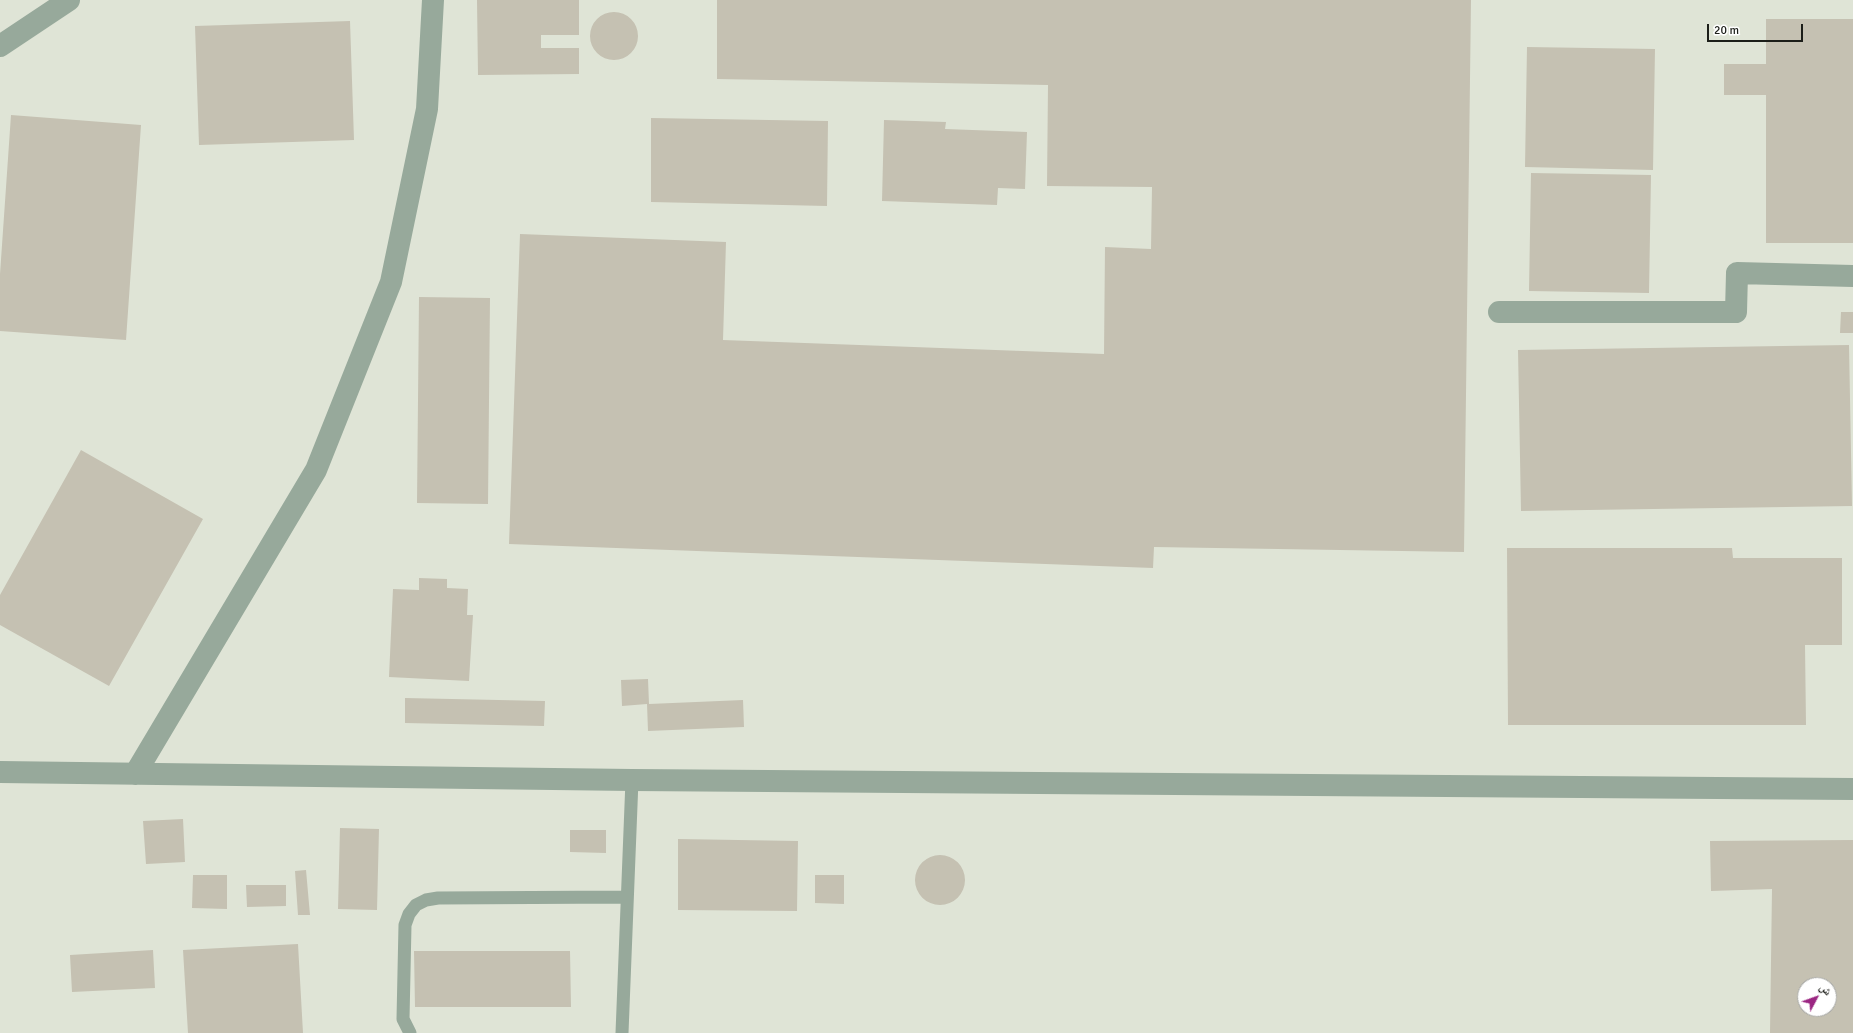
<!DOCTYPE html>
<meta charset="utf-8">
<style>
body{margin:0}
#map{position:relative;width:1853px;height:1033px;overflow:hidden;background:#dfe4d6;font-family:Signika,"Noto Naskh Arabic",sans-serif}
canvas{display:block}
.north{position:absolute;left:1797px;top:977px;width:40px;height:40px;box-sizing:border-box;background:#fff;border:1px solid #a4a5a3;border-radius:50%;rotate:49deg;font-size:11px;font-weight:700;line-height:16px;text-align:center;color:#1c1e19}
.north::after{content:'';display:block;margin:auto;width:14px;height:18px;background:#9b2682;clip-path:polygon(50% 0,100% 100%,50% 72%,0 100%)}
.scale{position:absolute;left:1707px;top:24px;width:96px;height:18px;box-sizing:border-box;border:2px solid #1c1e19;border-top:0;padding-left:5px;font-size:12px;line-height:14px;white-space:nowrap;color:#1c1e19;-webkit-text-stroke:3px #fff;paint-order:stroke}
</style>
<div id="map">
<canvas width="1853" height="1033"></canvas>
<div class="north">ش</div>
<div class="scale">20 m</div>
</div>
<script>
const context = document.querySelector('canvas').getContext('2d');
context.lineJoin = 'round';
function fill(path, color) {
  context.fillStyle = color;
  context.fill(path, 'evenodd');
}
function poly(rows) {
  const path = new Path2D();
  for (const r of rows) {
    if (r.length === 3) {
      path.moveTo(r[0] + r[2], r[1]);
      path.arc(r[0], r[1], r[2], 0, 2 * Math.PI);
      continue;
    }
    path.moveTo(r[0], r[1]);
    for (let i = 2; i < r.length; i += 2) path.lineTo(r[i], r[i + 1]);
  }
  return path;
}
function stroke(path, color, width, dash) {
  context.strokeStyle = color;
  context.lineWidth = width;
  context.lineCap = dash ? 'butt' : 'round';
  context.setLineDash(dash || []);
  context.stroke(path);
}
fill(poly([
 [477,0,579,0,579,35,541,35,541,48,579,48,579,74,478,75],
 [717,0,1471,0,1464,552,1154,547,1153,568,509,544,520,234,726,242,723,340,1104,354,1105,247,1151,249,1152,187,1047,186,1048,85,717,79],
 [614,36,24],
 [1766,19,1853,19,1853,243,1766,243,1766,95,1724,95,1724,64,1766,64],
 [350,21,354,140,199,145,195,26],
 [1527,47,1655,49,1653,170,1525,167],
 [11,115,141,125,126,340,0,331,0,274],
 [651,118,828,121,827,206,651,202],
 [884,120,946,122,945,129,1027,132,1025,189,998,188,997,205,882,201],
 [1531,173,1651,175,1649,293,1529,291],
 [419,297,490,298,488,504,417,503],
 [1841,312,1853,312,1853,333,1840,333],
 [1849,345,1852,506,1521,511,1518,350],
 [81,450,203,519,109,686,0,625,0,595],
 [1507,548,1732,548,1733,558,1842,558,1842,645,1805,645,1806,725,1508,725],
 [419,578,447,579,447,588,468,589,467,615,473,615,469,681,389,677,393,589,419,590],
 [648,679,649,704,743,700,744,727,648,731,647,704,622,706,621,680],
 [405,698,545,701,544,726,405,723],
 [183,819,185,862,146,864,143,821],
 [340,828,379,829,377,910,338,909],
 [570,830,606,830,606,853,570,852],
 [678,839,798,841,797,911,678,910],
 [1853,840,1853,1033,1770,1033,1772,889,1711,891,1710,841],
 [1805,985,1829,985,1829,1009,1805,1009],
 [940,880,25],
 [306,870,310,915,298,915,295,871],
 [193,875,227,875,227,909,192,908],
 [815,875,844,875,844,904,815,903],
 [246,885,286,885,286,906,247,907],
 [298,944,303,1033,188,1033,183,950],
 [153,950,155,988,72,992,70,955],
 [414,951,570,951,571,1007,415,1007]
]), '#c5c1b2');
stroke(poly([
 [410,1033,403,1019,405,925,409,914,416,905,426,900,438,898,626,897],
 [622,1033,632,780]
]), '#97a99b', 13);
stroke(poly([
 [0,46,69,0],
 [1499,312,1736,312,1737,273,1853,276],
 [0,772,632,780,1853,789],
 [135,774,316,470,391,282,427,109,433,0]
]), '#97a99b', 22);
</script>
